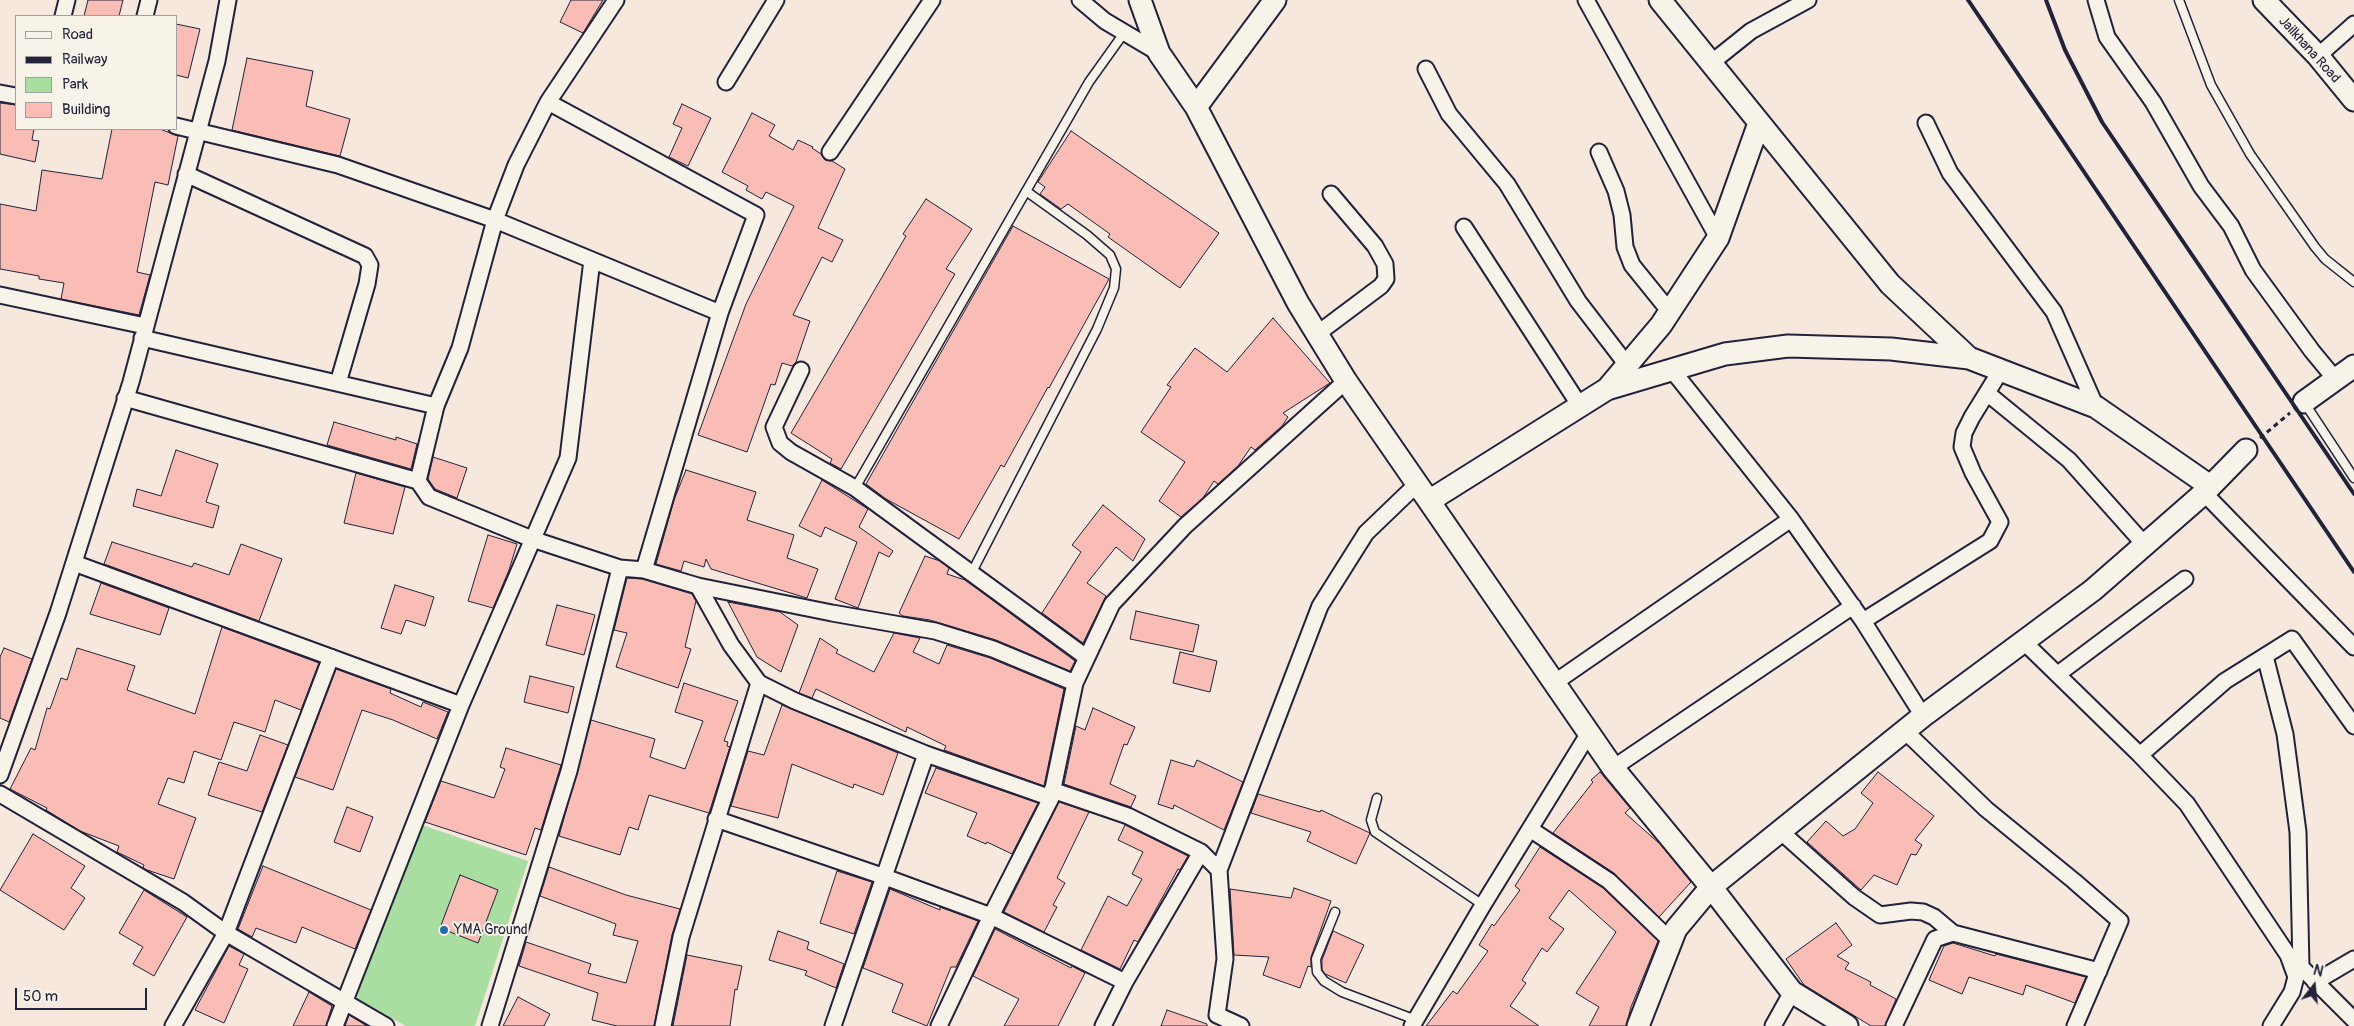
<!DOCTYPE html>
<style>
body{margin:0}
#map{position:relative;width:2354px;height:1026px;overflow:hidden;background:#f7e8de;font-family:Pangolin,sans-serif}
canvas{display:block}
.legend{position:absolute;left:15px;top:15px;width:162px;height:115px;box-sizing:border-box;background:#f7f3e8;border:1px solid #a29fa3;margin:0;padding:6px 9px;list-style:none;font-size:15px;color:#22223b}
.legend li{display:flex;align-items:center;gap:10px;height:25px}
.legend b{width:25px;border:1px solid #a29fa3}
.north{position:absolute;left:2289px;top:961px;width:50px;height:50px;-webkit-text-stroke:4px #f7f3e8;paint-order:stroke;rotate:16deg;font-size:14px;font-weight:700;line-height:20px;text-align:center;color:#22223b}
.north::after{content:'';display:block;margin:auto;width:18px;height:22px;background:#22223b;clip-path:polygon(50% 0,100% 100%,50% 72%,0 100%)}
.scale{position:absolute;left:15px;top:988px;width:132px;height:22px;box-sizing:border-box;border:2px solid #22223b;border-top:0;padding-left:6px;font-size:15px;line-height:18px;white-space:nowrap;color:#22223b;-webkit-text-stroke:4px #f7f3e8;paint-order:stroke}
</style>
<div id="map">
<canvas width="2354" height="1026"></canvas>
<ul class="legend">
<li><b style="height:6px;background:#f7f3e8"></b>Road</li>
<li><b style="height:6px;background:#22223b"></b>Railway</li>
<li><b style="height:14px;background:#a8dea0"></b>Park</li>
<li><b style="height:14px;background:#f9bdb5"></b>Building</li>
</ul>
<div class="north">N</div>
<div class="scale">50 m</div>
</div>
<script>
const context = document.querySelector('canvas').getContext('2d');
context.lineJoin = 'round';
function fill(path, color) {
  context.fillStyle = color;
  context.fill(path, 'evenodd');
}
function poly(rows) {
  const path = new Path2D();
  for (const r of rows) {
    path.moveTo(r[0], r[1]);
    for (let i = 2; i < r.length; i += 2) path.lineTo(r[i], r[i + 1]);
  }
  return path;
}
function stroke(path, color, width, dash) {
  context.strokeStyle = color;
  context.lineWidth = width;
  context.lineCap = dash ? 'butt' : 'round';
  context.setLineDash(dash || []);
  context.stroke(path);
}
function drawText(font, color, halo, rows, align = 'center') {
  context.font = font + ' Pangolin,sans-serif';
  context.lineWidth = 4;
  context.setLineDash([]);
  context.textBaseline = 'middle';
  context.strokeStyle = halo;
  context.fillStyle = color;
  for (const [text, x, y, turn = 0] of rows) {
    context.save();
    context.translate(x, y);
    context.rotate((+turn || 0) * Math.PI / 180);
    context.textAlign = isNaN(turn) ? turn : align;
    if (halo) context.strokeText(text, 0, 0);
    context.fillText(text, 0, 0);
    context.restore();
  }
}
fill(poly([
 [419,824,528,861,475,1026,406,1026,356,999]
]), '#a8dea0');
const building = poly([
 [88,0,123,0,119,16,84,16,88,0],
 [571,0,603,0,583,33,560,22,571,0],
 [176,24,200,29,188,78,176,75,176,24],
 [247,58,313,71,306,106,350,119,340,156,232,130,247,58],
 [0,103,16,105,16,129,34,129,32,140,39,141,35,162,0,154,0,103],
 [682,104,711,118,688,166,669,157,682,128,673,124,682,104],
 [752,113,775,125,769,136,793,150,798,140,813,147,812,148,821,154,825,160,832,161,845,169,818,228,843,240,832,262,822,257,793,315,810,321,796,362,792,366,782,363,775,385,771,384,747,452,698,435,746,304,794,206,766,192,762,199,746,190,748,186,722,172,752,113],
 [112,129,160,129,178,136,168,185,155,182,137,272,150,275,139,315,61,299,64,283,39,279,39,276,0,269,0,204,36,211,42,170,102,179,112,129],
 [1071,131,1219,233,1180,288,1108,237,1110,234,1068,204,1061,209,1040,194,1045,187,1038,182,1071,131],
 [926,199,972,229,946,269,955,274,841,469,830,463,832,459,791,433,906,236,903,234,926,199],
 [1013,226,1109,279,1049,388,1048,387,1004,467,1001,465,959,539,886,499,866,484,1013,226],
 [1273,318,1330,383,1283,413,1288,417,1282,426,1255,450,1251,447,1238,466,1218,484,1214,481,1203,498,1181,517,1159,501,1185,462,1141,432,1171,387,1167,385,1195,348,1227,372,1273,318],
 [334,422,396,440,396,437,417,444,411,469,327,445,334,422],
 [176,450,218,464,206,502,219,506,213,528,133,506,137,489,161,496,176,450],
 [433,457,467,468,457,498,435,489,428,479,433,457],
 [686,470,756,492,747,520,794,535,787,558,818,569,807,598,711,569,706,559,704,567,684,561,681,571,656,564,674,500,686,470],
 [356,473,405,487,393,534,344,523,356,473],
 [822,480,868,509,859,527,893,551,889,557,879,552,858,608,835,599,857,542,825,527,821,537,799,526,822,480],
 [1103,505,1145,539,1133,561,1116,547,1087,583,1106,596,1083,643,1042,613,1081,552,1072,545,1103,505],
 [488,535,517,544,509,570,493,608,468,601,488,535],
 [112,542,192,567,194,563,229,575,241,544,282,559,259,621,104,564,112,542],
 [925,556,940,561,949,568,947,574,965,580,1075,661,1070,671,996,640,930,620,903,616,899,613,925,556],
 [627,578,642,579,692,594,696,601,685,647,691,649,678,688,616,667,627,633,614,630,627,578],
 [101,583,169,608,160,635,90,614,101,583],
 [395,585,434,597,425,626,406,620,401,634,381,628,395,585],
 [728,602,780,612,798,625,781,672,757,657,728,602],
 [557,605,595,615,584,655,546,645,557,605],
 [1136,611,1199,625,1193,652,1130,639,1136,611],
 [222,627,319,663,301,710,275,700,265,732,234,722,221,760,194,751,184,783,168,778,158,804,196,818,174,879,147,870,143,868,144,865,117,852,119,846,80,831,46,810,47,808,10,789,31,748,35,750,47,708,50,709,61,678,67,680,77,648,135,666,127,690,195,714,222,627],
 [894,633,920,638,913,652,939,664,947,645,990,658,1064,689,1044,786,944,750,946,746,907,727,906,732,816,689,812,698,799,693,820,638,838,650,836,653,874,672,894,633],
 [4,648,32,659,9,722,0,718,0,657,4,648],
 [1180,652,1217,661,1210,692,1173,683,1180,652],
 [336,669,391,689,390,693,421,707,423,702,448,712,437,739,393,720,362,710,333,790,295,777,336,669],
 [530,676,574,687,568,713,524,702,530,676],
 [684,683,738,701,724,741,728,742,727,746,730,747,709,813,649,795,638,830,629,827,620,855,559,836,591,720,655,739,650,757,685,769,703,721,675,712,684,683],
 [782,705,898,753,883,795,854,784,853,788,792,764,778,818,731,806,748,751,764,755,782,705],
 [1093,708,1135,727,1127,745,1124,744,1110,784,1136,796,1131,807,1064,784,1076,726,1085,730,1093,708],
 [260,735,288,745,262,812,208,795,219,762,247,771,260,735],
 [506,748,561,765,541,830,535,828,526,855,425,822,441,781,494,798,505,769,500,767,506,748],
 [1171,760,1194,767,1197,760,1243,782,1224,830,1174,805,1173,809,1158,804,1171,760],
 [936,768,1038,803,1012,854,987,842,986,844,967,836,977,813,925,793,936,768],
 [1600,772,1630,808,1625,813,1660,844,1691,882,1659,917,1614,873,1553,833,1593,782,1591,780,1600,772],
 [1878,772,1934,816,1915,840,1922,845,1916,855,1911,854,1897,885,1874,875,1861,890,1807,842,1826,821,1843,836,1855,829,1873,803,1861,793,1878,772],
 [1258,794,1320,812,1321,810,1370,833,1356,864,1307,841,1311,832,1251,813,1258,794],
 [1059,802,1089,812,1057,878,1065,883,1053,905,1057,907,1044,932,1004,912,1059,802],
 [347,807,373,817,360,852,334,842,347,807],
 [1125,825,1188,856,1180,870,1178,869,1138,942,1134,940,1120,969,1081,950,1108,896,1127,906,1142,879,1132,874,1143,852,1118,840,1125,825],
 [33,834,85,866,71,888,85,898,64,930,0,890,33,834],
 [1540,847,1603,888,1658,941,1631,1007,1626,1026,1589,1026,1599,1007,1576,993,1616,932,1569,890,1549,918,1564,929,1547,952,1542,948,1522,980,1526,983,1510,1006,1539,1026,1426,1026,1453,991,1457,994,1488,951,1479,945,1492,924,1494,926,1520,890,1515,886,1540,847],
 [263,866,371,910,355,949,302,927,296,943,256,928,252,937,238,929,263,866],
 [549,867,626,895,680,909,672,935,654,1026,617,1026,592,1020,598,993,519,966,526,942,591,964,588,973,626,983,638,941,613,935,616,924,540,896,549,867],
 [837,871,872,882,854,934,820,923,837,871],
 [460,875,498,890,478,943,440,928,460,875],
 [1294,888,1331,901,1311,957,1311,967,1308,966,1300,988,1263,975,1269,957,1234,955,1230,889,1291,898,1294,888],
 [890,889,940,910,940,907,978,921,956,967,951,967,927,1026,892,1012,903,984,863,968,890,889],
 [144,890,187,917,154,976,133,964,143,947,119,933,144,890],
 [1836,923,1852,945,1837,956,1849,963,1845,969,1871,982,1870,985,1896,999,1885,1026,1871,1026,1804,985,1786,959,1836,923],
 [995,929,1071,968,1072,966,1085,973,1058,1026,1004,1026,1019,999,973,976,995,929],
 [778,931,809,942,807,949,844,964,836,988,805,975,807,971,769,960,778,931],
 [1333,931,1364,945,1346,983,1325,974,1322,970,1322,960,1333,931],
 [1953,943,1995,956,1996,954,2086,977,2075,1003,2026,985,2023,995,1969,977,1962,994,1929,980,1944,946,1953,943],
 [229,946,244,954,239,965,248,969,224,1023,195,1010,229,946],
 [687,955,742,966,737,990,735,989,730,1026,673,1026,687,955],
 [309,992,332,1006,326,1026,293,1026,309,992],
 [518,997,550,1014,544,1026,503,1026,518,997],
 [1167,1010,1207,1024,1207,1026,1161,1026,1167,1010],
 [349,1015,367,1026,345,1026,349,1015]
]);
fill(building, '#f9bdb5');
stroke(building, '#22223b', 1);
const lane = poly([
 [2179,0,2211,85,2250,154,2315,247,2325,259,2354,282],
 [2304,402,2354,478],
 [855,488,1089,82,1124,33],
 [971,574,1097,329,1114,288,1116,269,1110,255,1087,235,1026,191],
 [1377,798,1371,820,1375,832,1483,905],
 [1335,912,1316,959,1317,972,1324,981,1342,992,1416,1020]
]);
const street = poly([
 [616,0,548,102,516,165,495,220,460,348,436,406,418,481,429,497,532,539,620,568,644,570,698,586,832,613,935,631,993,649,1075,683],
 [1080,0,1105,21,1159,53],
 [1586,0,1718,238],
 [2096,0,2107,37,2153,102,2201,186,2231,226,2253,270,2312,351,2336,380],
 [63,16,67,0],
 [145,16,149,0],
 [2318,56,2354,24],
 [1711,63,1751,31,1808,0],
 [1426,69,1449,114,1507,184,1578,301,1627,365],
 [726,82,776,0],
 [0,93,16,96],
 [548,102,756,215,720,313,644,570],
 [1926,123,1950,173,2054,312,2096,407],
 [176,126,338,165,495,220,720,313],
 [830,152,932,0],
 [1599,152,1616,191,1622,215,1625,247,1632,265,1670,312],
 [186,174,365,256,370,265,367,284,338,383],
 [1464,227,1580,406],
 [0,295,145,326],
 [1317,334,1381,286,1386,279,1385,264,1375,246,1331,194],
 [142,338,436,406],
 [801,370,774,427,780,443,791,452,855,488,1086,657],
 [1672,370,1791,519,1863,621,1923,716],
 [1987,393,2069,460,2144,544],
 [125,398,418,481],
 [2204,493,2354,647],
 [74,563,461,705],
 [698,586,731,645,759,683,795,701,926,754,1051,798],
 [1863,621,1990,541,2000,522,1973,473,1962,447,1964,433,1972,417,2001,370],
 [2023,641,2140,755,2187,804,2288,955,2296,977,2292,992,2271,1026],
 [2265,656,2285,734,2298,832,2301,967],
 [2058,674,2185,579],
 [1554,683,1791,519],
 [1905,731,1986,809,2074,881,2120,921,2075,1026],
 [2140,755,2225,681,2292,639,2354,726],
 [1613,768,1853,606],
 [0,775,58,613,131,382,217,61,228,0],
 [1052,790,1128,816,1201,852,1219,870,1225,959,1217,1015,1241,1026],
 [0,794,183,902,226,933,386,1026],
 [716,819,885,877,991,916,1125,982],
 [1530,829,1609,881,1671,941],
 [1779,830,1854,897,1880,915,1911,911,1923,912,1934,917,1953,933],
 [1219,870,1320,606,1366,533,1417,484],
 [2295,961,2354,1020],
 [2315,982,2354,959],
 [173,1026,226,933,331,657],
 [335,1026,461,705,568,458,592,260],
 [490,1026,569,771,620,568],
 [663,1026,681,937,759,683],
 [833,1026,926,754],
 [939,1026,991,916,1051,798,1075,683,1112,604,1185,526,1346,381],
 [1103,1026,1125,982,1201,852],
 [1412,1026,1483,905,1589,733],
 [1773,1026,1792,992],
 [1894,1026,1935,939,1953,933,2099,971]
]);
const secondary = poly([
 [1140,0,1159,53,1196,107,1298,303,1346,381,1429,501,1613,768,1711,887,1792,992,1847,1026],
 [1660,0,1890,284,1969,358,2096,407,2210,486],
 [2264,0,2318,56,2354,100],
 [1196,107,1275,0],
 [1607,389,1725,354,1788,346,1891,349,1969,358],
 [2304,402,2354,366],
 [1429,501,1607,389,1661,325,1718,238,1759,123],
 [1638,1026,1676,929,1711,887,1923,716,2093,590,2204,493,2246,450]
]);
stroke(lane, '#22223b', 11);
stroke(street, '#22223b', 19);
stroke(secondary, '#22223b', 25);
stroke(poly([
 [2260,438,2290,413]
]), '#22223b', 3, [5, 4]);
stroke(lane, '#f7f3e8', 8);
stroke(street, '#f7f3e8', 15);
stroke(secondary, '#f7f3e8', 21);
stroke(poly([
 [1968,0,2354,572],
 [2046,0,2065,50,2102,122,2354,494]
]), '#22223b', 4);
for (const [x, y, r, color] of [
 [444,930,5,"#1f6fb2"]
]) {
  const dot = new Path2D();
  dot.arc(x, y, r, 0, 2 * Math.PI);
  context.fillStyle = color;
  context.fill(dot);
  stroke(dot, '#f7f3e8', 2);
}
drawText('14px', '#22223b', '#f7f3e8', [
 ["Jailkhana Road",2309,50,48]
]);
drawText('14px', '#22223b', '#f7f3e8', [
 ["YMA Ground",454,930]
], 'left');
</script>
